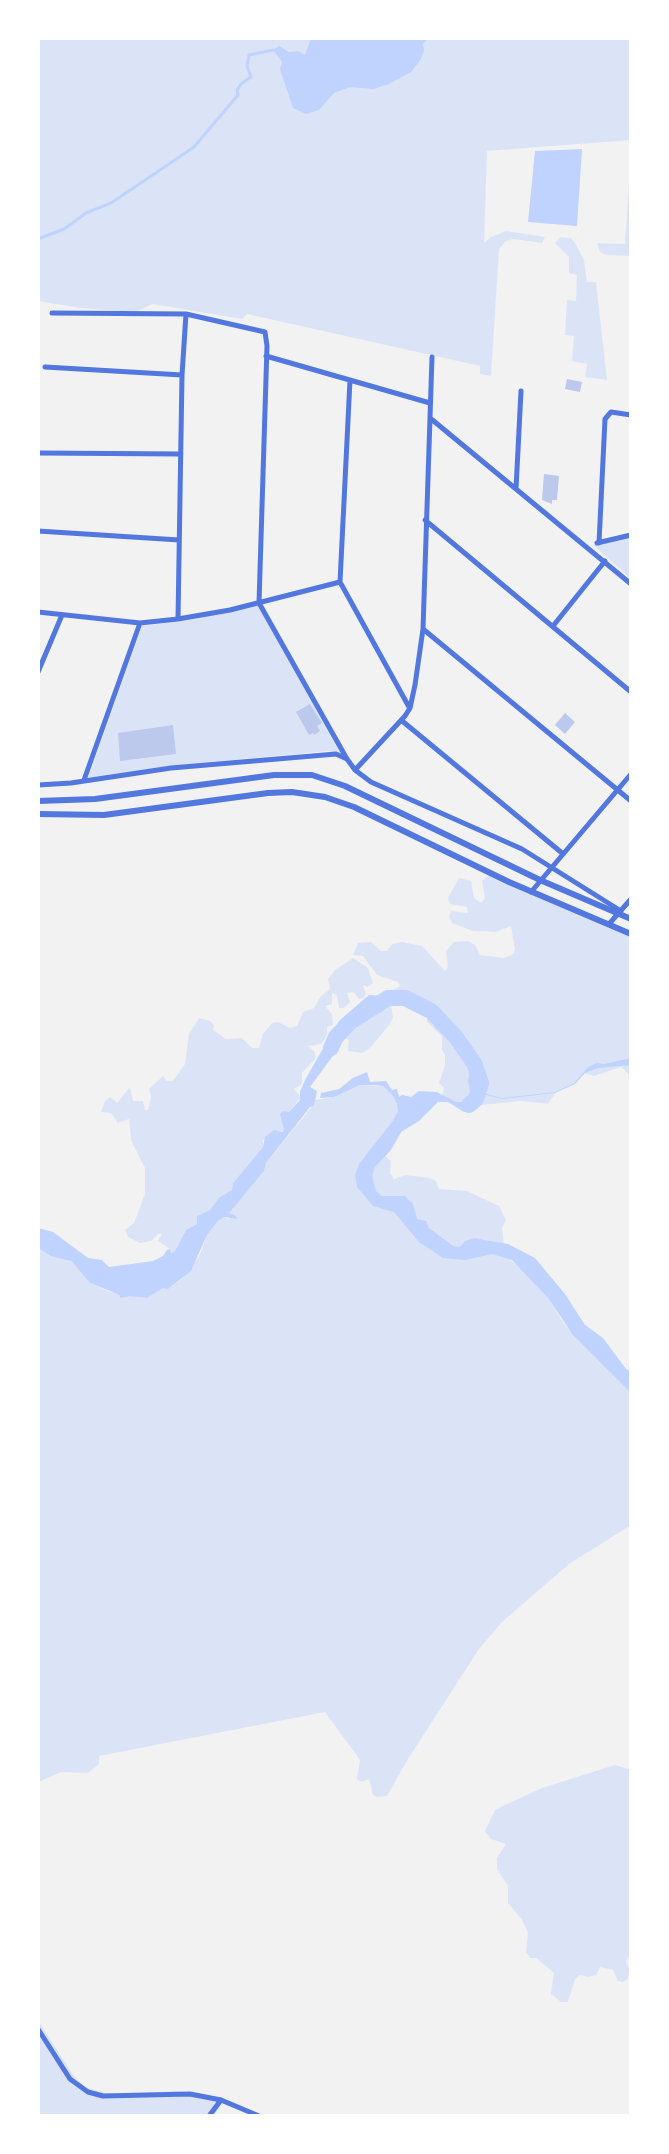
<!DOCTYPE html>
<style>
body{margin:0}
#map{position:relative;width:669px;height:2154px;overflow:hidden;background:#f2f2f2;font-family:Merriweather,serif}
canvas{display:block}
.frame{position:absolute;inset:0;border:40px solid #fff;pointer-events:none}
</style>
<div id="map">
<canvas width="669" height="2154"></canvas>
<div class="frame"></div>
</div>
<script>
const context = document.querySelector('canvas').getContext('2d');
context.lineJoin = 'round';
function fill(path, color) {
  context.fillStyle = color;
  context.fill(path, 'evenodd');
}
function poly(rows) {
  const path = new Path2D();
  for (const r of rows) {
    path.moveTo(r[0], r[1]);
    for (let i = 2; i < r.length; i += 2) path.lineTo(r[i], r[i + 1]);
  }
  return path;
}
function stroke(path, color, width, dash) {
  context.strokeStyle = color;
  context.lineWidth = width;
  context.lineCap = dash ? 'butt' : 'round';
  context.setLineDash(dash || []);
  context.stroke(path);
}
fill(poly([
 [38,38,631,38,631,140,487,151,484,243,491,237,506,231,545,237,542,243,513,239,506,241,499,249,491,376,480,374,480,366,247,314,242,319,153,304,135,312,80,308,38,301],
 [631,157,631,256,606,255,600,252,597,243,625,244],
 [561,237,571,238,575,243,584,260,587,282,596,282,607,380,585,377,587,364,572,361,574,336,565,335,567,300,576,301,577,275,569,273,569,257,555,243],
 [631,537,631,577,630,578,593,545],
 [258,605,341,754,328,751,168,766,88,778,142,626,189,620],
 [491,874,631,936,631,1076,621,1067,594,1076,583,1073,574,1083,556,1092,548,1104,521,1101,472,1106,456,1102,442,1096,444,1088,439,1083,445,1065,445,1055,442,1050,442,1036,427,1022,427,1009,396,996,390,1001,393,1017,389,1025,370,1048,362,1053,348,1051,349,1040,339,1034,339,1021,369,995,382,996,400,986,398,982,377,975,363,956,353,955,358,943,371,942,381,951,387,951,392,944,402,942,422,946,445,971,448,967,446,951,454,942,468,941,475,945,480,955,504,958,512,955,515,950,511,926,496,932,473,931,452,923,449,917,451,911,468,913,467,907,450,904,448,898,459,878,471,881,474,898,481,903,485,898,482,881],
 [353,958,368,968,373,983,368,987,363,985,366,994,363,998,359,999,354,992,347,993,350,1002,343,1008,339,1008,337,996,333,993,332,995,332,1004,325,1006,332,1014,333,1025,327,1027,327,1035,321,1044,308,1046,314,1051,316,1058,302,1073,302,1084,294,1089,301,1097,282,1120,284,1130,263,1140,263,1147,233,1183,233,1190,210,1210,197,1216,197,1224,186,1230,175,1251,171,1253,170,1249,158,1241,162,1234,158,1234,151,1241,140,1243,128,1237,125,1230,134,1223,145,1194,145,1168,131,1140,129,1119,118,1123,111,1113,101,1112,105,1101,110,1097,117,1103,130,1087,133,1101,143,1101,145,1110,148,1110,151,1097,149,1089,163,1076,167,1081,173,1081,185,1064,189,1034,199,1018,210,1021,214,1025,213,1030,226,1039,242,1038,252,1048,259,1048,263,1034,272,1023,278,1022,290,1028,297,1026,303,1012,314,1008,321,996,330,989,328,979,335,970],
 [360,1085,383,1086,393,1096,397,1104,401,1133,385,1156,391,1161,390,1173,394,1179,405,1175,430,1178,436,1181,439,1189,467,1191,499,1206,506,1220,502,1228,505,1256,526,1272,548,1298,564,1324,631,1393,631,1525,569,1564,502,1622,479,1649,408,1759,387,1796,377,1797,373,1795,369,1779,361,1782,357,1779,360,1760,325,1712,99,1756,99,1764,88,1773,61,1772,38,1782,38,1248,71,1261,90,1283,110,1292,147,1298,163,1288,171,1287,183,1278,199,1257,207,1235,218,1221,224,1217,229,1219,231,1215,228,1213,264,1171,266,1163,315,1103,315,1100,334,1097],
 [615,1765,631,1770,631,1953,626,1961,629,1969,628,1979,623,1982,618,1981,613,1970,600,1967,596,1975,588,1977,580,1975,575,1979,568,2002,561,2002,551,1994,554,1973,536,1958,530,1958,526,1952,528,1933,522,1920,508,1903,508,1886,497,1869,497,1858,506,1844,491,1839,485,1831,495,1810,505,1805,542,1788],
 [38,2020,73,2075,86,2088,111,2094,177,2091,224,2100,214,2116,38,2116]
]), '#dbe4f7');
fill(poly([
 [311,38,428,38,423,44,424,50,421,59,411,72,389,84,373,89,350,87,334,93,319,110,306,114,293,108,280,69,282,62,273,50,279,46,289,52,298,51,305,55],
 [582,149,577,226,528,222,535,151],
 [395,990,418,995,435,1005,450,1021,480,1062,479,1092,502,1098,555,1092,574,1083,588,1067,597,1063,604,1064,631,1058,631,1065,598,1068,585,1073,575,1084,555,1093,502,1099,479,1093,471,1109,464,1112,448,1102,438,1102,419,1121,401,1132,391,1150,375,1167,372,1176,376,1191,382,1196,405,1196,413,1204,417,1219,426,1221,429,1228,453,1246,460,1247,465,1241,475,1238,484,1240,508,1244,535,1258,565,1294,585,1325,603,1338,626,1369,631,1371,631,1393,573,1335,548,1298,512,1260,492,1254,465,1260,443,1258,419,1242,394,1212,373,1206,357,1187,355,1175,359,1164,392,1122,398,1112,397,1104,393,1096,383,1086,376,1085,360,1085,334,1097,320,1098,321,1093,339,1089,353,1078,367,1072,370,1082,386,1081,392,1090,397,1089,399,1097,402,1095,411,1097,419,1091,437,1092,456,1102,462,1102,471,1095,468,1082,470,1070,455,1036,431,1011,405,998,396,996,385,1007,371,1017,350,1022,336,1037,334,1043,338,1049,310,1087,317,1091,314,1106,310,1107,266,1163,264,1171,229,1213,236,1216,237,1219,224,1217,218,1221,207,1235,191,1271,168,1289,163,1288,147,1298,130,1296,120,1298,120,1295,90,1283,71,1261,51,1256,38,1248,38,1228,53,1232,88,1258,102,1260,109,1267,153,1261,163,1256,167,1250,170,1249,171,1253,175,1251,186,1230,197,1224,197,1216,210,1210,219,1198,232,1190,233,1183,263,1147,265,1137,274,1130,282,1132,284,1130,280,1114,283,1111,289,1112,300,1100,300,1092,306,1078,339,1021,369,995,381,996]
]), '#bfd3fe');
stroke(poly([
 [38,239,64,229,86,213,111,203,194,147,238,95,237,90,241,84,251,77,247,66,249,55,273,50]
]), '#bfd3fe', 3);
stroke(poly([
 [331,1048,336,1037,350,1022,388,998,405,998,431,1011,455,1036,474,1063,481,1083,476,1099,469,1105]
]), '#bfd3fe', 16);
fill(poly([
 [567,379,582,382,580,392,565,389],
 [544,474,559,476,557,500,552,500,552,504,542,500],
 [310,704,322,723,317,726,320,731,314,735,313,733,309,735,296,712],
 [565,713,575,722,565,734,555,725],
 [173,725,176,754,120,761,118,733]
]), '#bdc9ec');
stroke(poly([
 [52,313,186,314,265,332,267,346,259,603,347,759],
 [266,356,430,403],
 [45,367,182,375],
 [430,418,631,584],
 [38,453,181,454],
 [516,489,521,391],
 [425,520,631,692],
 [38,531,179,540],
 [597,543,631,535],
 [599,543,605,419,611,412,631,415],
 [340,582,350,380],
 [340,582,409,707],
 [38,612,140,623,178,619,230,610,340,582],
 [178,619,182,375,186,314],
 [553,626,605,561],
 [423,629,631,801],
 [38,672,62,615],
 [401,720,562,853],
 [355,770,405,716,410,708,415,685,423,629,432,357],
 [84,780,140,623],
 [38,785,71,783,171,768,336,754,347,759,355,770,371,782,522,849,621,911],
 [531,892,631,774],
 [609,924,631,899],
 [38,2029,70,2079,88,2092,103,2096,190,2094,221,2100,259,2116],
 [209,2116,221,2100]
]), '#5277de', 5);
stroke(poly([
 [38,801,95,799,274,775,312,775,345,786,540,880,631,919],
 [38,814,104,815,268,793,292,792,325,797,354,807,509,882,631,934]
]), '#5277de', 6);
</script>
